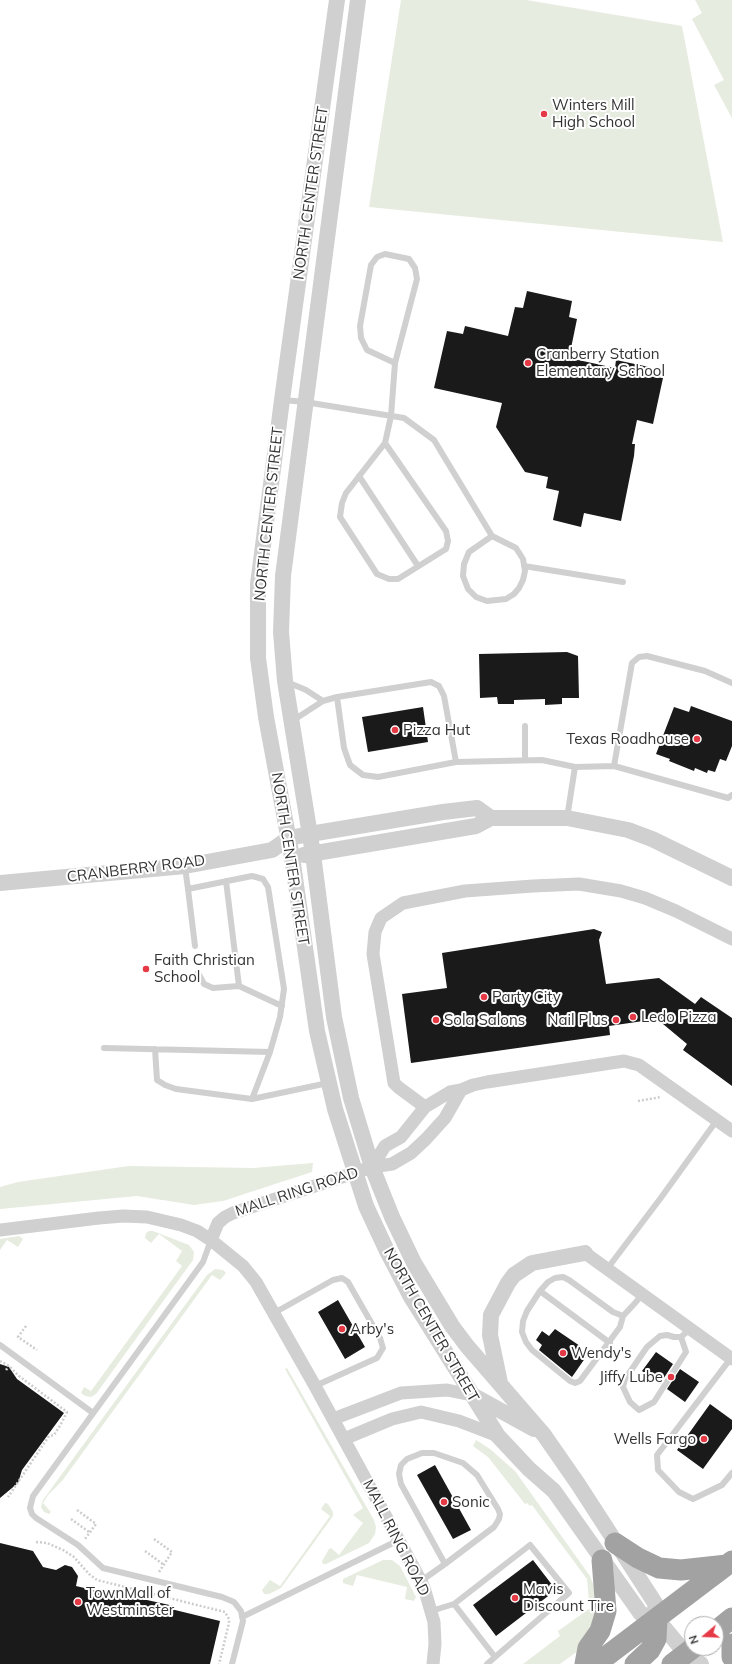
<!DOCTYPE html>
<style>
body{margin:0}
#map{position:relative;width:732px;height:1664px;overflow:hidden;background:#fff;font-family:Mulish,sans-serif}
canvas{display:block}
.north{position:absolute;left:684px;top:1616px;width:40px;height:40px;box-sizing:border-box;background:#fff;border:1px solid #adadad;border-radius:50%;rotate:251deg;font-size:11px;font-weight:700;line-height:16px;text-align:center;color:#333}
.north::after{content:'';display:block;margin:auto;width:14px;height:18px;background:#e63946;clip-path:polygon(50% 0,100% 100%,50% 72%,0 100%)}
</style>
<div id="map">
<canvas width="732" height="1664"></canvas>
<div class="north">N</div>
</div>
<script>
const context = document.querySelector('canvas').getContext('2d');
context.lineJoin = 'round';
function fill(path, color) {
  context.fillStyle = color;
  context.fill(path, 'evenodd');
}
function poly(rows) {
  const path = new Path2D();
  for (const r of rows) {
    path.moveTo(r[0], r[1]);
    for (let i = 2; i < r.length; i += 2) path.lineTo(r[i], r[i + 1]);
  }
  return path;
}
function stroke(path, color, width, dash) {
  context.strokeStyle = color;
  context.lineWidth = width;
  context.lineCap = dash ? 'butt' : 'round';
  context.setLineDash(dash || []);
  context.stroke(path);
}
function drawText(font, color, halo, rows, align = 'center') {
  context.font = font + ' Mulish,sans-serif';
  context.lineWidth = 4;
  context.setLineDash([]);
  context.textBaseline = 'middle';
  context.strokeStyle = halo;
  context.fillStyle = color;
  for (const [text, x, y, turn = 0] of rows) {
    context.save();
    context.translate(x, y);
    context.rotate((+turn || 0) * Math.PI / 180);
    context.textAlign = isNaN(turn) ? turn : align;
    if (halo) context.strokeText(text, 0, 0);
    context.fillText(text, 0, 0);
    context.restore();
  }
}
fill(poly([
 [401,0,526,0,682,26,723,242,369,207],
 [695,0,732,0,732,118,714,85,724,80,692,19,702,13],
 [313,1163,312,1172,223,1201,194,1205,137,1196,0,1209,0,1187,18,1182,87,1172,129,1166,253,1168],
 [149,1231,153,1231,189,1245,194,1252,193,1260,96,1394,91,1397,85,1396,81,1393,84,1387,91,1391,182,1266,176,1261,182,1251,159,1234,151,1243,145,1238,146,1233],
 [19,1236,23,1239,18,1247,7,1240,0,1250,0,1239],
 [215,1269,223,1270,226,1273,220,1280,212,1275,62,1481,48,1495,43,1503,51,1512,49,1514,44,1512,41,1507,43,1500,207,1275],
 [287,1368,374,1520,376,1527,375,1534,369,1543,326,1564,323,1564,322,1561,329,1549,331,1548,339,1555,363,1523,353,1515,363,1508,285,1369],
 [476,1440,490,1449,515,1471,590,1576,595,1589,595,1611,599,1612,578,1651,560,1664,523,1664,560,1636,558,1631,593,1606,589,1601,587,1579,532,1505,530,1506,527,1503,525,1504,488,1457,473,1446],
 [325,1503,328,1504,333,1512,333,1516,281,1588,269,1594,264,1594,262,1590,270,1580,280,1586,330,1516,321,1509],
 [383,1560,392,1560,400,1566,416,1597,414,1601,405,1599,407,1587,357,1575,353,1586,343,1583,343,1579]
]), '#e6ecdf');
fill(poly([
 [527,291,572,301,569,317,577,319,569,358,615,368,616,360,649,367,647,376,663,378,653,424,637,420,632,444,635,444,634,456,621,521,584,513,581,527,553,520,559,491,546,488,548,477,525,472,496,427,502,403,434,388,447,331,463,334,465,326,508,336,515,307,523,308],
 [567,652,578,656,579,698,562,698,562,704,545,705,545,699,514,700,514,704,498,704,497,697,480,698,479,654],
 [691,706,732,721,732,746,726,761,720,759,715,772,708,770,707,773,695,768,694,771,669,761,670,759,656,754,674,707,689,712],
 [423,707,428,742,368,752,362,717],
 [594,929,602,932,599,940,606,984,659,978,695,1004,701,997,732,1018,732,1086,683,1050,687,1044,657,1019,609,1026,610,1035,411,1063,402,994,447,988,442,953],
 [338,1300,365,1347,345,1359,318,1312],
 [555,1329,580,1346,579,1348,588,1354,572,1377,539,1350,542,1345,536,1340,542,1331,549,1336],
 [656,1352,673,1364,660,1384,642,1371],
 [0,1364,9,1367,17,1379,64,1413,22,1470,18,1483,0,1498],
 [680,1369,699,1382,685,1402,667,1389],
 [710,1404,732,1420,732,1429,703,1469,677,1450],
 [435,1465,471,1530,453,1539,417,1475],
 [0,1543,33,1551,43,1567,56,1570,65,1565,72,1567,78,1576,76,1586,126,1598,129,1596,174,1606,175,1610,220,1621,210,1664,0,1664],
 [533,1560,556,1590,496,1636,473,1605]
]), '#1a1a1a');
stroke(poly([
 [638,1101,661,1097],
 [26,1326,18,1337,37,1350],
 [0,1361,9,1366,19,1376,67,1412,61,1424,54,1435,49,1436,8,1497],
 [6,1370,9,1366],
 [77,1510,96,1524,85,1539],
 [71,1519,89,1532],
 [154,1539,172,1552,159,1572],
 [36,1542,47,1543,63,1550,74,1557,89,1574,97,1580,225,1612,229,1619,229,1623,219,1664],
 [145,1551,164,1565]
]), '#cdcdcd', 2.5, [2, 2]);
stroke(poly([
 [283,400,305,402,404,418,434,440,492,536,516,548,523,559,525,571,523,580,519,588,514,594,506,599,487,601,476,597,468,589,463,576,464,564,469,552,492,536],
 [385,443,446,531,448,541,446,549,398,579,389,579,377,574,340,517,342,503,346,493,385,443,391,416,395,363,417,279,415,268,409,259,385,254,377,257,371,265,360,326,361,338,367,350,395,363],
 [359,476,418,566],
 [524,566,623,582],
 [287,682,306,690,323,701,292,721],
 [337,697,344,748,350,765,363,775,378,777,456,762],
 [323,701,337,697,431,682,439,686,444,696,456,762,542,760,575,767,614,766,728,798,732,795],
 [525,760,525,726],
 [614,766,632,663,639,657,647,656,705,671,732,683],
 [567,818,575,767],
 [226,881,239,986,282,1006],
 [188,889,195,946],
 [198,973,204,984,213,988,239,986],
 [104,1048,270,1052,280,1017,284,989,268,887,263,879,252,876,188,889,185,867],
 [155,1049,157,1080,165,1085,176,1089,252,1099,328,1083],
 [252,1099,270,1052],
 [211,1240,203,1262,33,1496,30,1508,32,1514,36,1518,78,1545,103,1568,222,1597,234,1602,241,1611,243,1621,232,1664],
 [607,1269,660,1199,717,1120],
 [540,1291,610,1343],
 [274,1313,333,1280,342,1278,348,1282,380,1338,383,1348,377,1358,315,1386],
 [623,1316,613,1312,569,1280,563,1277,555,1278,548,1282,540,1291,527,1311,523,1321,522,1332,526,1342,532,1350,570,1381,575,1383,580,1381,620,1327,623,1316,636,1302,642,1294],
 [681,1337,686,1352,654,1402,639,1410,630,1402,623,1387,625,1379,647,1347,660,1336,667,1335,674,1337,681,1337,690,1329],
 [0,1345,93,1413],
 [731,1358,657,1455,658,1470,679,1492,693,1499,722,1485,732,1473],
 [421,1581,445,1564,494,1527,499,1519,500,1514,498,1509,477,1475,463,1463,434,1453,422,1453,407,1459,401,1465,399,1474,401,1484,445,1564],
 [454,1604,495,1657],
 [431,1611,454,1604,530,1545,569,1593,487,1664],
 [242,1617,399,1540]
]), '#d0d0d0', 6);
stroke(poly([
 [425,1107,398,1087,394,1083,373,954,375,932,381,918,403,903,465,891,533,886,579,884,621,891,645,898,676,911,732,939],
 [372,1167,385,1146,401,1137,425,1107,450,1092,461,1090,473,1085,487,1082,624,1061,639,1065,732,1131],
 [0,1230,99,1218,123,1216,147,1217,181,1225,197,1231,211,1240,243,1266,256,1282,315,1386,421,1581,425,1591,434,1622,435,1644,433,1664],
 [211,1240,218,1223,225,1217,233,1213,372,1167,392,1164,411,1153,426,1139,445,1118,461,1090],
 [585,1253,732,1359],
 [333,1419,401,1393,447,1390,472,1395],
 [344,1439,392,1419,421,1412,459,1421,498,1436]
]), '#d0d0d0', 13);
stroke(poly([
 [337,0,282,400,258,584,258,658,266,717,292,857,317,1031,335,1109,366,1206,387,1251,411,1297,498,1436,529,1469,554,1491,641,1614,657,1619,686,1654,701,1664],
 [358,0,283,576,281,632,285,681,313,854,334,1017,351,1098,372,1167,392,1217,414,1263,452,1326,467,1346,544,1435,578,1484,655,1603,657,1619],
 [304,855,476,826,491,818,567,818,628,830,652,839,732,878],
 [0,883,185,866,272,850,289,838,310,834,443,812,477,808,491,818],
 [500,1383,490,1335,491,1315,508,1283,514,1275,532,1263,585,1253],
 [474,1396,534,1429]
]), '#d0d0d0', 16);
stroke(poly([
 [615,1543,638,1558,659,1568,681,1570,727,1565],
 [716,1631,732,1618],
 [732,1644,732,1657],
 [585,1664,588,1648,600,1631,606,1611,602,1560],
 [596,1664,732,1561],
 [635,1664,650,1650,656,1639,657,1619],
 [672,1664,693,1648]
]), '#a2a2a2', 21);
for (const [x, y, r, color] of [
 [544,114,4,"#e63946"],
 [528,363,4,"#e63946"],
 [395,730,4,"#e63946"],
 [697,739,4,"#e63946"],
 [146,969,4,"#e63946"],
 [484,997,4,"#e63946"],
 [633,1017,4,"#e63946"],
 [436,1020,4,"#e63946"],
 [616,1020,4,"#e63946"],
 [342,1329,4,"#e63946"],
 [563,1353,4,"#e63946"],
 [671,1377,4,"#e63946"],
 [704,1439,4,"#e63946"],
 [444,1502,4,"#e63946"],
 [515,1598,4,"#e63946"],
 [78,1602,4,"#e63946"]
]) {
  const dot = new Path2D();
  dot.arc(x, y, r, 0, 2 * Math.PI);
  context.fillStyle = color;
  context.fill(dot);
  stroke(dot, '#fff', 1.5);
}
drawText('15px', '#333', '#fff', [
 ["Winters Mill",552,105],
 ["High School",552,122],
 ["Cranberry Station",536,354],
 ["Elementary School",536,371],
 ["Pizza Hut",403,730],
 ["Texas Roadhouse",689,739,"right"],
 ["Faith Christian",154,960],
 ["School",154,977],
 ["Party City",492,997],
 ["Ledo Pizza",641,1017],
 ["Sola Salons",444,1020],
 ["Nail Plus",608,1020,"right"],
 ["Arby's",350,1329],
 ["Wendy's",571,1353],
 ["Jiffy Lube",663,1377,"right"],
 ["Wells Fargo",696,1439,"right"],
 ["Sonic",452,1502],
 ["Mavis",523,1589],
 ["Discount Tire",523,1606],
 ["TownMall of",86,1593],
 ["Westminster",86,1610]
], 'left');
drawText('15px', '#333', '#fff', [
 ["NORTH CENTER STREET",311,193,-82],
 ["NORTH CENTER STREET",269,514,-84],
 ["NORTH CENTER STREET",290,859,81],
 ["CRANBERRY ROAD",136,869,-7],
 ["MALL RING ROAD",297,1192,-18],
 ["NORTH CENTER STREET",431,1325,60],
 ["MALL RING ROAD",396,1538,63]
]);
</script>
